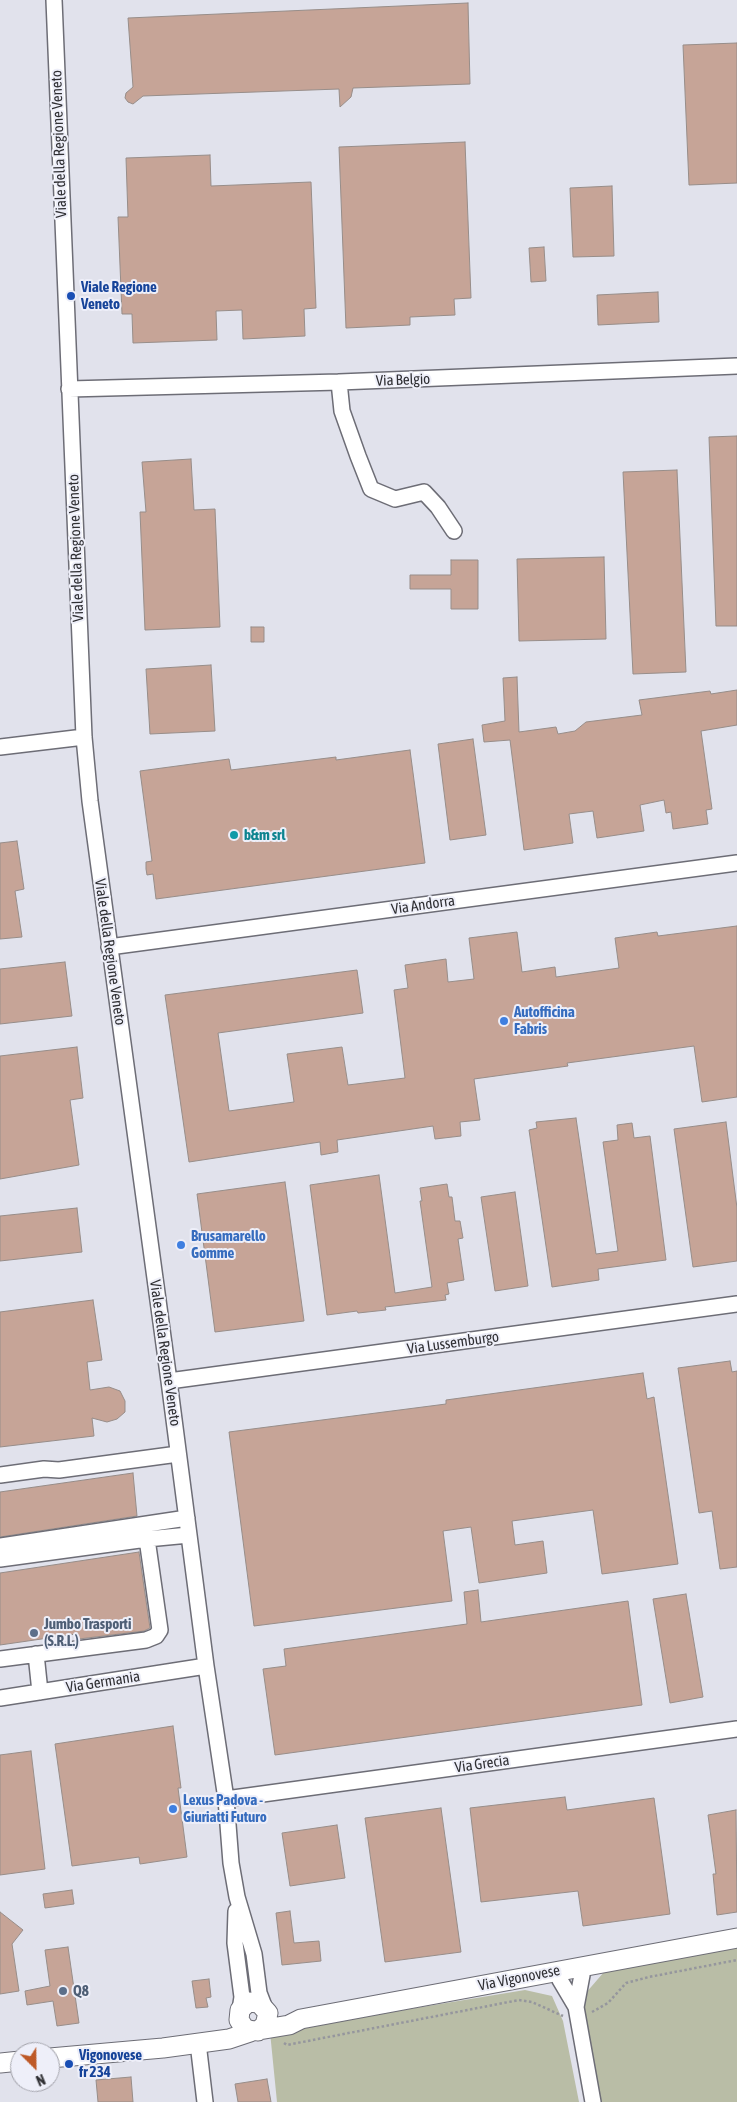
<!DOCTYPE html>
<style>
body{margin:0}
#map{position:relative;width:737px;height:2102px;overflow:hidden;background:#e1e2ec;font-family:"Asap Condensed",sans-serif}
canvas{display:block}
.north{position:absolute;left:10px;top:2042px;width:50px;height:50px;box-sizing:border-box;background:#eeeff9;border:1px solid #a2a2aa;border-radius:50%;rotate:157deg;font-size:14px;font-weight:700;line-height:20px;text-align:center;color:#2f2f33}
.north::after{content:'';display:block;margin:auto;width:18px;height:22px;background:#be5927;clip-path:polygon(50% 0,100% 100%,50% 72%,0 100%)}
</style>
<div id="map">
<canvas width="737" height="2102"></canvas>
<div class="north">N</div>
</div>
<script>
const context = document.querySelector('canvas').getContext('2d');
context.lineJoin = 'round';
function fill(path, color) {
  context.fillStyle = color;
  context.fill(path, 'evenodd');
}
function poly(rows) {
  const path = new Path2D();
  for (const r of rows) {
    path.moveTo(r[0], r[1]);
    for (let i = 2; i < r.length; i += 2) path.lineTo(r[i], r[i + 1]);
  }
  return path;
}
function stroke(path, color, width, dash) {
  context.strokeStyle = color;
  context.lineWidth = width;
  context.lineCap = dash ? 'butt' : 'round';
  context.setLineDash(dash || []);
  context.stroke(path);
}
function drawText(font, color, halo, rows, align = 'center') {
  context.font = font + ' "Asap Condensed",sans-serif';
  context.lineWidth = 4;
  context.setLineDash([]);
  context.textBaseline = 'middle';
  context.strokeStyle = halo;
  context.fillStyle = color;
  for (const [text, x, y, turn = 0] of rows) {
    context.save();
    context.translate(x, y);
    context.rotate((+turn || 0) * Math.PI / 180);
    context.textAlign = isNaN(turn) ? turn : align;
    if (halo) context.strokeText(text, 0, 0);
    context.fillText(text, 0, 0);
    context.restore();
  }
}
fill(poly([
 [737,1946,737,2102,598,2102,585,2013,585,1994,604,1972],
 [525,1990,552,1996,563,2021,579,2102,277,2102,270,2032]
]), '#b9bda6');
const building = poly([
 [468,3,470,84,353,88,351,97,340,107,339,89,143,96,133,104,128,102,125,98,126,93,133,87,128,18,468,3],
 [737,43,737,183,689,185,683,45,737,43],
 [465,142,471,298,454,299,455,315,410,317,410,325,346,328,339,147,465,142],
 [210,155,211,186,311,182,316,308,304,309,305,336,243,339,242,310,216,311,217,340,133,343,132,314,122,314,118,217,128,217,126,158,210,155],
 [612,186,614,256,573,257,570,188,612,186],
 [544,247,546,281,531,282,529,248,544,247],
 [658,292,659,322,598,325,597,295,658,292],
 [737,436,737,626,716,626,709,437,737,436],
 [191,459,194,510,215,509,220,627,145,630,140,512,146,512,142,462,191,459],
 [677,470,686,672,633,674,623,472,677,470],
 [604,557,606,639,519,641,517,559,604,557],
 [451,560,478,560,478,609,451,609,451,589,410,589,410,575,451,575,451,560],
 [251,627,264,627,264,642,251,642,251,627],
 [211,665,215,731,150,734,146,669,211,665],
 [517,677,519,732,556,727,558,734,575,731,586,722,642,715,639,700,710,691,711,694,737,690,737,725,701,731,712,809,706,810,708,824,673,829,671,812,666,813,664,800,640,805,644,831,597,838,593,811,569,814,573,843,524,850,510,740,484,742,482,725,505,721,503,678,517,677],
 [473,739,486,835,450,840,438,744,473,739],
 [410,750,425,863,156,899,153,874,147,875,146,869,146,862,152,861,140,771,229,759,231,770,336,757,336,760,410,750],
 [17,841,24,889,15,891,22,937,0,939,0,843,17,841],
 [737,926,737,1097,702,1102,694,1046,567,1063,568,1066,474,1079,480,1120,460,1122,461,1136,435,1139,433,1126,337,1140,338,1152,321,1155,320,1142,189,1162,165,995,357,970,363,1013,218,1033,229,1111,294,1102,287,1054,342,1047,348,1085,405,1078,394,990,408,988,405,965,446,959,448,982,474,979,469,938,517,932,522,972,555,967,556,977,619,968,615,938,657,932,658,936,737,926],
 [65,962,72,1016,0,1024,0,969,65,962],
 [77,1047,83,1098,70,1100,79,1165,0,1179,0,1056,77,1047],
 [576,1118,596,1254,618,1251,603,1142,618,1140,617,1125,632,1123,634,1138,650,1136,666,1260,598,1269,599,1280,552,1287,529,1130,537,1128,536,1122,576,1118],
 [726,1122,737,1208,737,1261,693,1267,674,1129,726,1122],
 [379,1175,395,1293,432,1287,420,1201,422,1201,420,1188,447,1184,449,1197,452,1197,455,1221,460,1221,463,1238,458,1239,464,1280,447,1283,449,1294,445,1295,446,1300,385,1307,386,1310,358,1313,357,1311,327,1315,310,1185,379,1175],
 [285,1182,304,1321,215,1332,197,1194,285,1182],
 [515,1192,528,1286,495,1291,481,1197,515,1192],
 [77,1208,82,1252,0,1261,0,1216,77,1208],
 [93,1300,102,1360,87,1362,90,1390,109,1387,120,1391,125,1401,125,1412,117,1419,107,1422,92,1418,94,1436,0,1447,0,1312,93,1300],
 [730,1361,732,1372,737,1371,737,1567,720,1569,712,1511,699,1513,678,1368,730,1361],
 [643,1373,647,1399,654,1397,678,1564,602,1574,593,1510,512,1521,515,1545,543,1541,547,1573,479,1583,471,1527,443,1531,452,1601,254,1626,229,1432,446,1404,446,1400,643,1373],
 [133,1473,137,1516,0,1537,0,1492,133,1473],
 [139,1552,150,1628,144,1631,79,1639,76,1634,0,1645,0,1573,139,1552],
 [478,1590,481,1622,628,1601,642,1705,275,1755,263,1669,286,1666,284,1649,467,1624,464,1592,478,1590],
 [686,1594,703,1697,670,1703,653,1599,686,1594],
 [173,1726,181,1788,178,1788,187,1857,140,1864,139,1857,72,1866,55,1744,173,1726],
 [31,1751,45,1869,0,1875,0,1755,31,1751],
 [565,1797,567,1810,654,1798,670,1914,583,1926,578,1891,481,1902,470,1808,565,1797],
 [441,1808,461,1952,385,1962,365,1818,441,1808],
 [736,1810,737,1912,717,1915,713,1874,716,1874,708,1815,736,1810],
 [337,1825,345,1878,290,1886,282,1833,337,1825],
 [72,1890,74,1904,45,1908,43,1894,72,1890],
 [290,1911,294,1943,319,1941,321,1961,282,1965,276,1913,290,1911],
 [0,1912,23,1930,12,1944,19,1991,0,1994,0,1912],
 [68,1947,79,2023,57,2026,53,2001,27,2005,25,1991,50,1986,45,1950,68,1947],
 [209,1979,211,1997,206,1998,208,2007,196,2008,192,1981,209,1979],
 [131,2077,133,2102,98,2102,96,2080,131,2077],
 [267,2079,271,2102,238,2102,235,2084,267,2079]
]);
fill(building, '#c6a497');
stroke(building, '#978d89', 1);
const minor = poly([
 [54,0,84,737,90,801,169,1381,206,1666,226,1799,231,1863,237,1897,254,1954,259,1993,264,2006],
 [339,382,342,411,358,456,371,489,395,499,424,492,438,507,454,531],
 [69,389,339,382,737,366],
 [0,747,84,737],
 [109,947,737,863],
 [169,1381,737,1304],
 [0,1475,44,1469,59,1470,178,1454],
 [147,1539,189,1535],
 [0,1546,187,1518],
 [0,1559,147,1539,160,1630,156,1636,146,1640,0,1659],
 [36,1654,40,1692],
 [0,1698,206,1666],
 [226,1799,737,1729],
 [236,1911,235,1943,242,1997,240,2010],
 [559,1970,560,1980,576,2007,593,2102],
 [576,2007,582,1975,581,1966],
 [198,2043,205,2102]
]);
const major = poly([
 [253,2031,245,2029,239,2020,240,2010,248,2002,259,2003,268,2013,265,2025,258,2031],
 [50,2058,163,2048,229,2039,253,2031,289,2025,301,2019,737,1938],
 [0,2063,20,2061]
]);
stroke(minor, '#6d6d76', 18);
stroke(major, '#6d6d76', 21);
stroke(poly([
 [592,2012,608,2003,626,1983,649,1977,737,1960],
 [284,2043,287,2045,519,2000,532,2002,563,2016]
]), '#95969d', 2.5, [2.5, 2.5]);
stroke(minor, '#fff', 15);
stroke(major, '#fff', 19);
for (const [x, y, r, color] of [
 [71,296,5,"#1a4fb4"],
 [234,835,5,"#0f9aa8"],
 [504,1021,5,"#3f7fe0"],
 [181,1245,5,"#3f7fe0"],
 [34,1633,5,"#5c6f8a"],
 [173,1809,5,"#3f7fe0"],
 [63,1991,5,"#5c6f8a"],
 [69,2064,5,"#1a4fb4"]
]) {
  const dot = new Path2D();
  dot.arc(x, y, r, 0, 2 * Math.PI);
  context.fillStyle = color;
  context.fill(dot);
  stroke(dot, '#eeeff9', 2);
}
drawText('15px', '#2f2f33', '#eeeff9', [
 ["Viale della Regione Veneto",59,144,-92],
 ["Via Belgio",403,380,-2],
 ["Viale della Regione Veneto",76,548,-92],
 ["Via Andorra",423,905,-8],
 ["Viale della Regione Veneto",110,952,82],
 ["Via Lussemburgo",453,1343,-8],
 ["Viale della Regione Veneto",165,1353,82],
 ["Via Germania",103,1682,-9],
 ["Via Grecia",482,1764,-8],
 ["Via Vigonovese",519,1978,-11]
]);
drawText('bold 15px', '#164399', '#eeeff9', [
 ["Viale Regione",81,287],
 ["Veneto",81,304],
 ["Vigonovese",79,2055],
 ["fr 234",79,2072]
], 'left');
drawText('bold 15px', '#0d838f', '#eeeff9', [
 ["b&m srl",244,835]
], 'left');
drawText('bold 15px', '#366cbe', '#eeeff9', [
 ["Autofficina",514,1012],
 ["Fabris",514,1029],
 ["Brusamarello",191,1236],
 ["Gomme",191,1253],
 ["Lexus Padova -",183,1800],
 ["Giuriatti Futuro",183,1817]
], 'left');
drawText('bold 15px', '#4e5e75', '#eeeff9', [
 ["Jumbo Trasporti",44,1624],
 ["(S.R.L.)",44,1641],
 ["Q8",73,1991]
], 'left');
</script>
